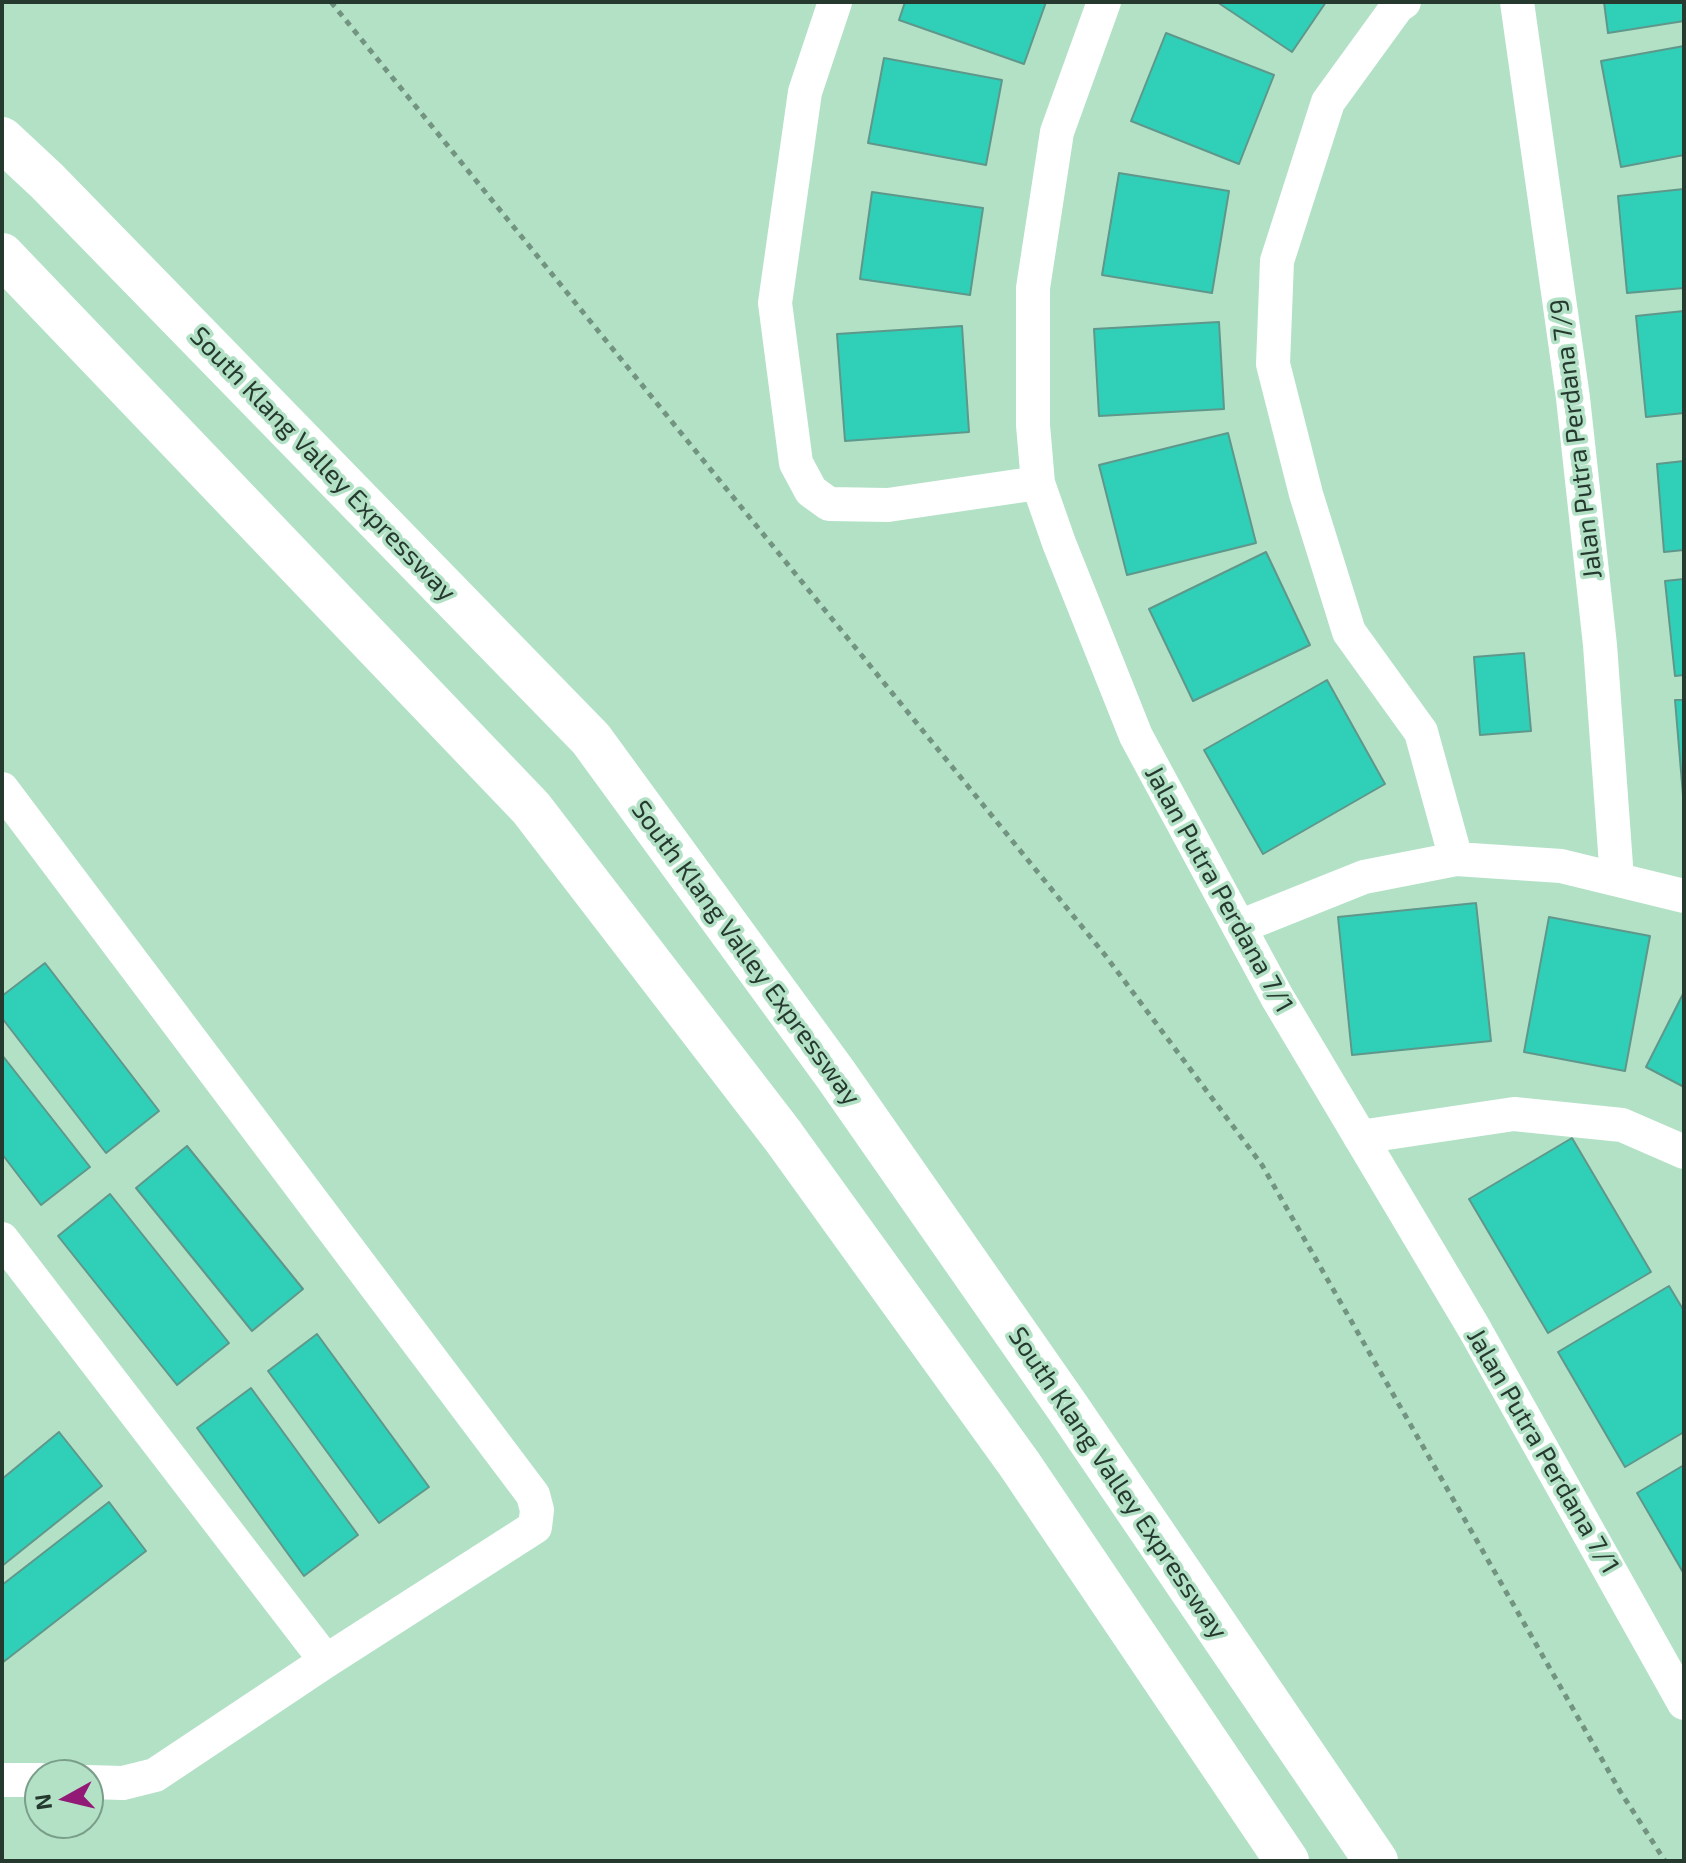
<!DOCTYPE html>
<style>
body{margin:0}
#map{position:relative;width:1686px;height:1863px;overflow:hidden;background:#b2e1c6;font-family:"Exo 2",sans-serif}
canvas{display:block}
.frame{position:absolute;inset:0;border:4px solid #26392f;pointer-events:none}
.north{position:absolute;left:24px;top:1759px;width:80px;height:80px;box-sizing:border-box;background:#b2e1c6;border:2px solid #7a9e8a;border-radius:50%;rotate:262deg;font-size:22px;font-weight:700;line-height:32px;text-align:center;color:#26392f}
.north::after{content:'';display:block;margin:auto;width:28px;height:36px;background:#921976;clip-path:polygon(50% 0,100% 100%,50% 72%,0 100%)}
</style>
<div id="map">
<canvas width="1686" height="1863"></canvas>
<div class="frame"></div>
<div class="north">N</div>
</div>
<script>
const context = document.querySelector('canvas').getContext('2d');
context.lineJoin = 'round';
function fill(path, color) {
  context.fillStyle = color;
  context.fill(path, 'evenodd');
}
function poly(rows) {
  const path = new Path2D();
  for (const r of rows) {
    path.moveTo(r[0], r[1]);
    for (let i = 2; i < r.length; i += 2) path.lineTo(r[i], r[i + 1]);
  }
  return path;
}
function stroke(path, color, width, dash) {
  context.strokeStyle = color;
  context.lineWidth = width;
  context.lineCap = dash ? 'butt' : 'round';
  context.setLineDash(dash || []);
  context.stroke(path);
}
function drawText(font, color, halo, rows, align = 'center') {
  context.font = font + ' "Exo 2",sans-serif';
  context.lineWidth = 7;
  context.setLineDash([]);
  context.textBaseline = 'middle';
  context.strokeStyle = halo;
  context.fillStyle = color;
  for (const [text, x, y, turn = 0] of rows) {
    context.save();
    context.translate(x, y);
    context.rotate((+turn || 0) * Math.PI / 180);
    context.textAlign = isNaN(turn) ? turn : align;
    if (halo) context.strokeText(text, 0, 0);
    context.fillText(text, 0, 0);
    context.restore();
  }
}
const building = poly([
 [905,2,1046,2,1024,64,899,20,905,2],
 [1217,2,1326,2,1292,52,1217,2],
 [1604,2,1684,2,1684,21,1608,33,1604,2],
 [1166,33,1274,75,1239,164,1131,121,1166,33],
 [1684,46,1684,155,1621,167,1601,61,1684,46],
 [884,58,1002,80,986,165,868,143,884,58],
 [1119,173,1229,191,1212,293,1102,275,1119,173],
 [1684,189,1684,288,1627,293,1618,196,1684,189],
 [872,192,983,208,970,295,860,279,872,192],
 [1684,311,1684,413,1646,417,1636,316,1684,311],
 [1219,322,1224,409,1099,416,1094,329,1219,322],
 [962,326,969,432,845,441,837,334,962,326],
 [1228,433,1256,543,1127,575,1099,465,1228,433],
 [1684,461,1684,550,1664,552,1657,464,1684,461],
 [1266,552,1310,645,1193,701,1149,609,1266,552],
 [1684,579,1684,675,1675,676,1665,581,1684,579],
 [1524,653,1531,731,1480,735,1474,657,1524,653],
 [1327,680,1385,784,1263,854,1204,750,1327,680],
 [1675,700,1684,700,1684,807,1675,700],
 [1476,903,1491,1041,1352,1055,1338,917,1476,903],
 [1549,917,1650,936,1625,1071,1524,1052,1549,917],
 [45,963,159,1111,106,1153,2,1018,2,996,45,963],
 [1684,992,1684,1087,1646,1067,1684,992],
 [2,1055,90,1167,41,1205,2,1154,2,1055],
 [1572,1138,1651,1272,1548,1333,1469,1199,1572,1138],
 [187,1146,303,1289,252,1331,136,1188,187,1146],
 [110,1194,229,1343,177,1385,58,1236,110,1194],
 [1669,1286,1684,1311,1684,1432,1625,1467,1558,1352,1669,1286],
 [317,1334,429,1487,379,1523,268,1371,317,1334],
 [251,1388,358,1535,304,1576,197,1428,251,1388],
 [59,1432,102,1486,2,1566,2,1479,59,1432],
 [1684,1465,1684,1574,1637,1493,1684,1465],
 [109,1502,146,1551,2,1663,2,1585,109,1502]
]);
fill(building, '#30d0b8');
stroke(building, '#5f978b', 2);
stroke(poly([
 [331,2,1105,955,1262,1165,1620,1791,1665,1861]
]), '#729481', 5, [6, 6]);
stroke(poly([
 [835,2,805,92,775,303,796,463,811,491,829,504,888,505,1038,483],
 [1104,2,1057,132,1033,288,1033,425,1038,483,1059,543,1136,736,1277,997,1474,1328,1684,1703],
 [1404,2,1397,7,1328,102,1277,261,1273,364,1306,494,1349,632,1421,732,1456,859],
 [1517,2,1573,398,1600,645,1617,879],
 [2,789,533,1495,537,1510,535,1527,326,1661,155,1775,123,1783,88,1782],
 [1239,927,1364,877,1456,859,1561,866,1684,896],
 [1360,1137,1514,1114,1622,1125,1684,1152],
 [2,1239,326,1661],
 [2,1780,40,1780]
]), '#fff', 34);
stroke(poly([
 [2,139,47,181,591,739,836,1075,1068,1408,1376,1861],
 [2,255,531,808,783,1136,1020,1465,1287,1861]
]), '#fff', 44);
drawText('26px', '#26392f', '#b2e1c6', [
 ["Jalan Putra Perdana 7/9",1576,439,-97],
 ["South Klang Valley Expressway",323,464,46],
 ["Jalan Putra Perdana 7/1",1219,889,61],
 ["South Klang Valley Expressway",746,953,54],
 ["Jalan Putra Perdana 7/1",1543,1451,60],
 ["South Klang Valley Expressway",1118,1483,56]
]);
</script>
